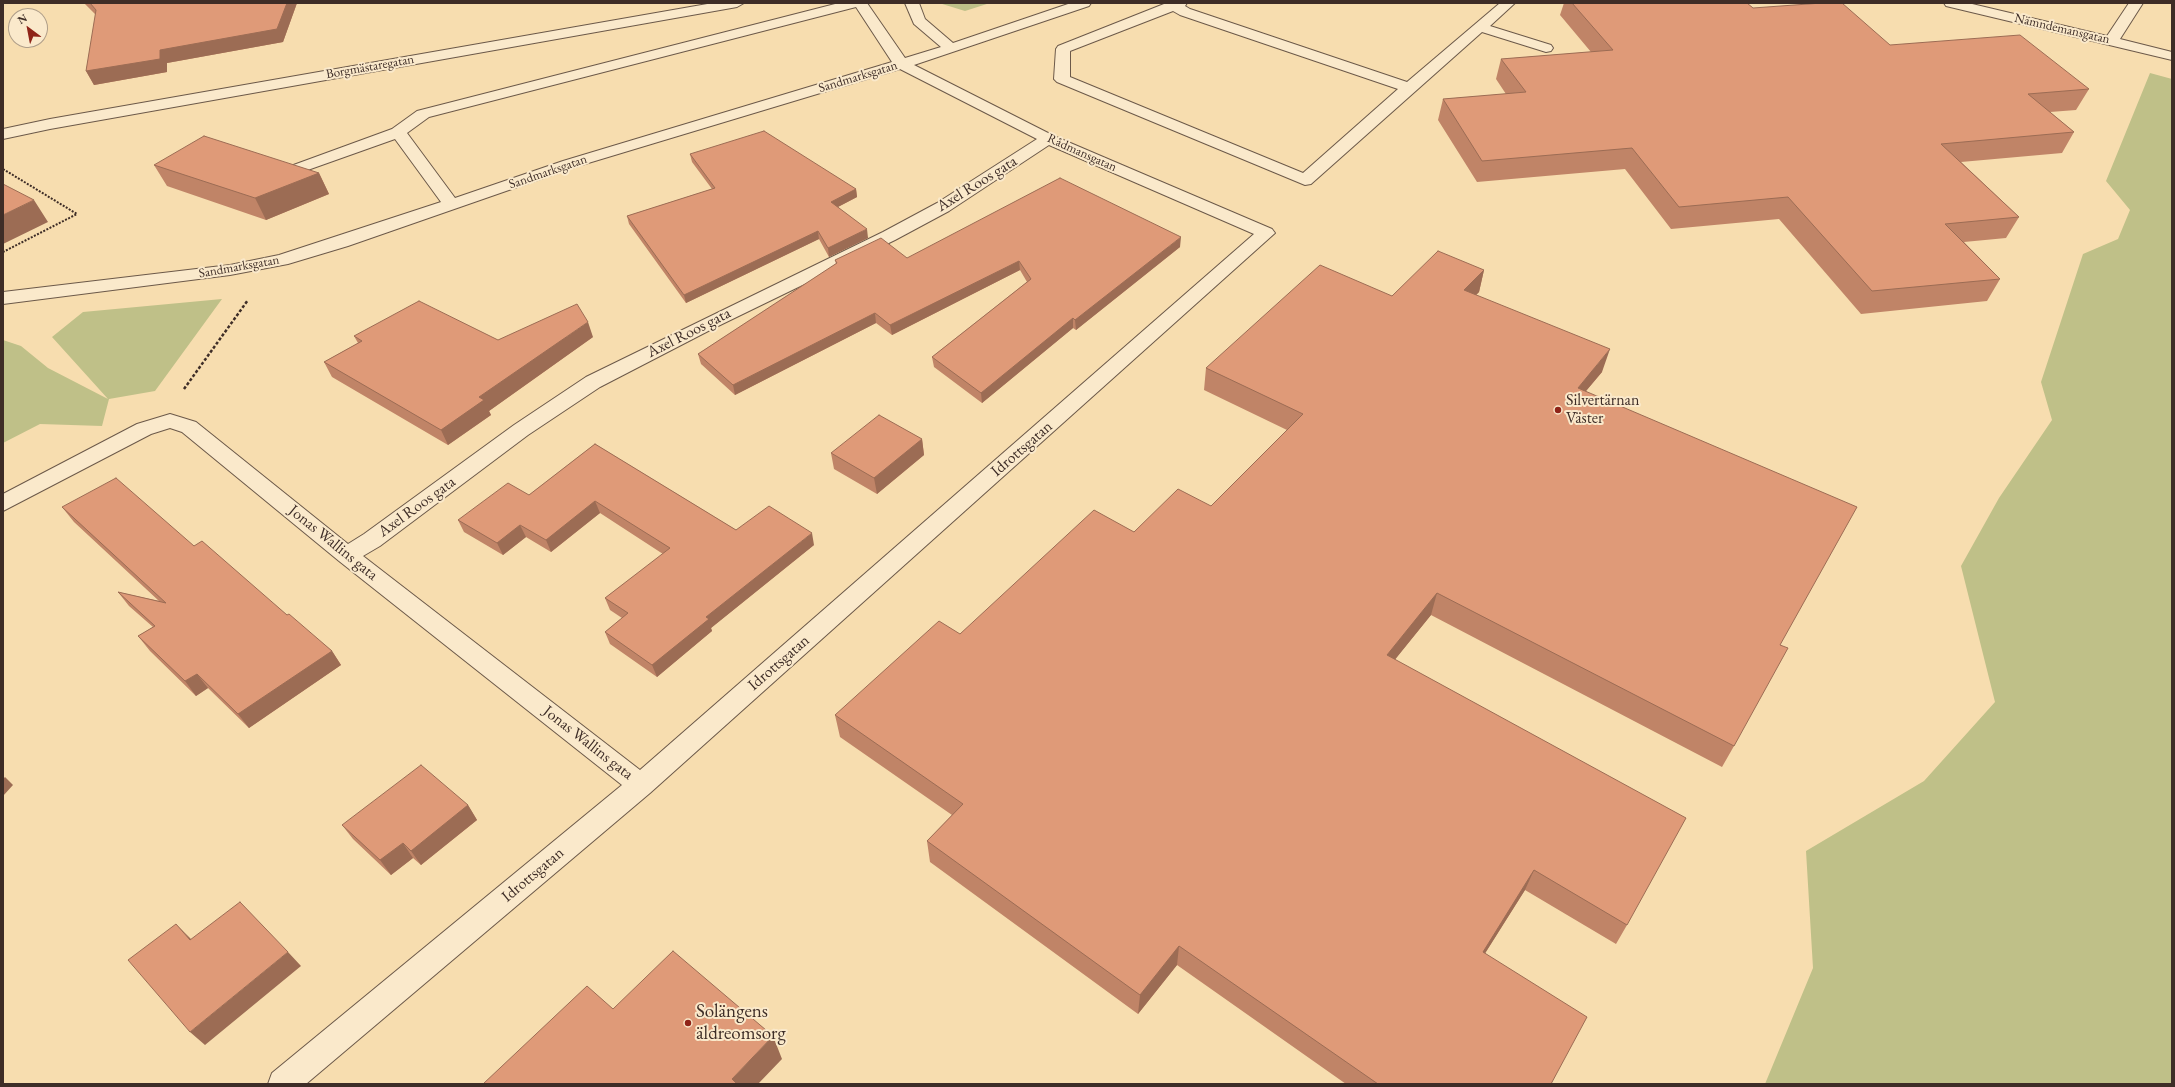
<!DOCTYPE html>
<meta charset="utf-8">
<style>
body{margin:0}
#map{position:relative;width:2175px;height:1087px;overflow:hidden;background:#f7ddaf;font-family:"EB Garamond",serif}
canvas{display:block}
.frame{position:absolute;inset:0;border:4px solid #3e2d27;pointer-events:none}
.north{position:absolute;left:8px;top:8px;width:40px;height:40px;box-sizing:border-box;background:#fae9cb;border:1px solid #af9e89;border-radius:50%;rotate:328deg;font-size:11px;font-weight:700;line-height:16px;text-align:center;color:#3e2d27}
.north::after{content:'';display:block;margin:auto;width:14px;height:18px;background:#8f2418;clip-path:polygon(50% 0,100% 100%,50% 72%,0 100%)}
</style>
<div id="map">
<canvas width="2175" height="1087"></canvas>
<div class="frame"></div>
<div class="north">N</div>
</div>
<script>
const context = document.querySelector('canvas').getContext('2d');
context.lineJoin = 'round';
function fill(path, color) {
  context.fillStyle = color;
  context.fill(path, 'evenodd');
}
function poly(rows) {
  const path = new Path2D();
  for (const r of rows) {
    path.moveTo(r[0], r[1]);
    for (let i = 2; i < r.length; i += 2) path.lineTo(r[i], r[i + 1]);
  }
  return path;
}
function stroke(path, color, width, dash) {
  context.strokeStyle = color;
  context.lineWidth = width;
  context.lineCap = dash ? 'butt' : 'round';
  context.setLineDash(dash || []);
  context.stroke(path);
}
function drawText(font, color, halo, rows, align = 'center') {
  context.font = font + ' "EB Garamond",serif';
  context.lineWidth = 4;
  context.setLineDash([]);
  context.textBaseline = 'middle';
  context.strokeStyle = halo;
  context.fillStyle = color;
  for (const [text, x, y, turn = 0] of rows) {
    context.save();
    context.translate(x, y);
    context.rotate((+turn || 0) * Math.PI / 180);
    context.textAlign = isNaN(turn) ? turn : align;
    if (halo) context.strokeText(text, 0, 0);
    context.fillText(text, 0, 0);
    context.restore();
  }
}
fill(poly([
 [939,3,990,3,965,11],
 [2150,73,2172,79,2172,1084,1765,1084,1813,968,1806,851,1924,781,1995,702,1961,566,1999,498,2052,420,2041,382,2083,254,2118,239,2130,210,2106,181],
 [222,299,155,391,109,399,102,426,40,424,3,443,3,340,21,346,48,368,108,399,52,337,83,312]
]), '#bfc088');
const minor = poly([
 [713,3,744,3,737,7,50,129,3,139,3,129,50,119,713,3],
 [839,3,867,3,905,58,941,47,914,24,905,3,919,3,925,19,953,43,1071,3,1091,3,1089,6,914,65,1054,136,1272,229,1275,233,650,793,306,1084,268,1084,272,1073,622,785,339,561,182,432,170,428,151,434,3,511,3,494,137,424,170,414,196,422,348,544,364,534,514,425,586,377,883,232,937,203,1037,139,900,69,575,167,348,246,288,264,230,275,3,304,3,292,230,265,279,255,441,202,395,139,288,177,267,170,265,167,267,164,273,162,288,167,392,129,417,111,839,3],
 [856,7,892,62,563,161,455,198,407,133,429,117,856,7],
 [1049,145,1254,234,640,770,363,556,380,546,528,435,600,387,714,328,895,240,949,211,1049,145],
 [1163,3,1187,3,1185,6,1190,9,1407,82,1500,3,1515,3,1490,26,1551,45,1553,48,1551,51,1546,52,1482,32,1311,184,1305,185,1057,82,1054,79,1056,49,1058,46,1164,4,1163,3],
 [1173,11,1180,15,1398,89,1303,173,1070,77,1070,51,1173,11],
 [1944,3,1968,3,2107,36,2129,3,2143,3,2120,39,2172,52,2172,60,1946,6,1944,3]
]);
stroke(minor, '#6c5949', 2);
stroke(poly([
 [3,169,77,214,3,252]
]), '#3e2d27', 2, [2, 1.5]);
stroke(poly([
 [184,389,248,300]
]), '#3e2d27', 2.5, [3, 2]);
fill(minor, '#fae9cb');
fill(poly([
 [84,3,297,3,283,42,167,63,167,72,94,85,86,71,96,15],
 [1564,3,1747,3,1753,8,1890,45,2089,89,2076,110,2050,112,2074,132,2062,153,1961,162,2019,217,2006,238,1964,242,2000,279,1987,301,1861,314,1779,219,1671,229,1625,169,1477,182,1438,120,1443,99,1506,94,1496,79,1501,59,1591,52,1560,15],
 [690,154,856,189,857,197,838,207,868,238,829,257,819,239,686,303,629,224,627,216,712,189,692,162],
 [154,165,319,173,329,194,266,220,167,186],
 [1180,247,1076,330,1073,328,982,403,934,367,932,357,1027,282,1020,270,892,335,876,323,735,395,701,364,698,354,836,264,835,260,907,258],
 [1484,270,1479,292,1476,295,1602,372,1586,391,1780,645,1734,746,1722,767,1431,615,1395,659,1627,925,1616,944,1525,890,1485,953,1551,1084,1346,1084,1177,965,1138,1014,930,862,927,841,952,815,840,737,835,715,960,634,1134,532,1211,506,1287,430,1204,390,1206,368,1392,296],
 [354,336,498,340,593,337,489,411,491,415,448,445,332,377,324,362,358,343],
 [922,439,924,455,877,494,834,469,831,453],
 [595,444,736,530,814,545,711,628,712,631,657,677,610,644,605,632,622,618,610,610,605,598,663,554,600,513,551,552,526,537,503,555,464,532,458,520,529,495],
 [62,507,194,546,287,615,332,651,341,665,249,728,208,688,196,696,150,651,138,636,153,627,129,606,118,592,159,601,74,522],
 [468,805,477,820,421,865,413,858,391,875,353,839,342,825]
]), '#c08467');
fill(poly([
 [287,3,297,3,283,42,167,63,167,72,94,85,86,71,160,50],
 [319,173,329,194,266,220,255,198],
 [856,189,857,197,832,210,831,202],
 [34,200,48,222,3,244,3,215],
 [867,229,868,238,829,257,828,248],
 [818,231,819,239,686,303,684,295],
 [1181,237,1180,247,1076,330,1075,320],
 [1019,261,1020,270,892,335,890,325],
 [1484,270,1479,292,1459,312,1464,290],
 [875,313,876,323,735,395,733,385],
 [1073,318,1073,328,982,403,981,393],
 [588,322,593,337,489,411,491,415,448,445,441,430,479,397],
 [1610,349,1602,372,1570,410,1578,388],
 [922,439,924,455,877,494,874,478],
 [595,501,600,513,551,552,546,540],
 [520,525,526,537,503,555,497,543],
 [812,533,814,545,711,628,712,631,657,677,652,665,706,617],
 [1437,593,1431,615,1381,677,1387,655],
 [332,651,341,665,249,728,238,714],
 [197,674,208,688,196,696,185,681],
 [5,777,13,785,3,796,3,779],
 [468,805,477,820,421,865,411,851],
 [403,843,413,858,391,875,380,860],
 [1534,870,1525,890,1474,971,1483,952],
 [176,924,190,938,204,954,190,940],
 [1179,946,1177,965,1138,1014,1140,995],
 [288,952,301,966,205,1045,190,1032],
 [773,1036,782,1059,758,1084,734,1084,732,1079]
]), '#9c6c54');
const building = poly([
 [90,3,287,3,277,29,160,50,160,59,86,71,96,10,90,3],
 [1572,3,1747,3,1753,8,1822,3,1842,3,1890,45,2020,35,2089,89,2028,94,2074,132,1941,144,2019,217,1945,224,2000,279,1872,291,1788,197,1679,207,1632,148,1482,161,1443,99,1526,92,1501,59,1613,50,1572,3],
 [764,131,856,189,831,202,867,229,828,248,818,231,684,295,627,216,715,188,690,154,764,131],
 [204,136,319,173,255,198,154,165,204,136],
 [1060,178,1181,237,1075,320,1073,318,981,393,932,357,1031,279,1019,261,890,325,875,313,733,385,698,354,837,263,835,260,881,238,907,258,1060,178],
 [3,184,34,200,3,215,3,184],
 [1438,251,1484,270,1464,290,1610,349,1578,388,1857,507,1780,645,1788,648,1734,746,1437,593,1387,655,1686,818,1627,925,1534,870,1483,952,1587,1017,1551,1084,1378,1084,1179,946,1140,995,927,841,963,804,835,715,939,621,960,634,1094,510,1134,532,1178,489,1211,506,1303,414,1206,368,1320,265,1392,296,1438,251],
 [419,301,498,340,577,304,588,322,479,397,484,400,441,430,324,362,362,341,354,336,419,301],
 [879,415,922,439,874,478,831,453,879,415],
 [595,444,736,530,769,506,812,533,706,617,709,619,652,665,605,632,628,613,605,598,670,548,595,501,546,540,520,525,497,543,458,520,508,483,529,495,595,444],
 [116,478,194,546,202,541,287,615,289,614,332,651,238,714,197,674,185,681,138,636,155,626,118,592,166,603,62,507,116,478],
 [421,765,468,805,411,851,403,843,380,860,342,825,421,765],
 [240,902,288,952,190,1032,128,960,176,924,190,940,240,902],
 [673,951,773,1036,732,1079,737,1084,483,1084,587,986,613,1009,673,951]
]);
fill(building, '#df9a78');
stroke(building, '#9c6c54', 1);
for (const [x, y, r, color] of [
 [1558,410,4,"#8f2418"],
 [688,1023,4,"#8f2418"]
]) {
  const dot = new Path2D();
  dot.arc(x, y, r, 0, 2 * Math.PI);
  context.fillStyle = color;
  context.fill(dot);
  stroke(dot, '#fae9cb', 1.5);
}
drawText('13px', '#3e2d27', '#fae9cb', [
 ["Nämndemansgatan",2062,29,13],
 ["Borgmästaregatan",370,67,-10],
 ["Sandmarksgatan",858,77,-17],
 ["Rådmansgatan",1082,153,24],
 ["Sandmarksgatan",548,172,-19],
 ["Sandmarksgatan",239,267,-10]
]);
drawText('16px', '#3e2d27', '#fae9cb', [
 ["Axel Roos gata",977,184,-32],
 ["Axel Roos gata",689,333,-27],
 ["Idrottsgatan",1022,449,-41],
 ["Axel Roos gata",417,507,-36],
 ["Jonas Wallins gata",333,543,39],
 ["Idrottsgatan",779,663,-41],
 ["Jonas Wallins gata",588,743,38],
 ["Idrottsgatan",533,875,-40]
]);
drawText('16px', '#3e2d27', '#fae9cb', [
 ["Silvertärnan",1566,401],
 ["Väster",1566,419]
], 'left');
drawText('19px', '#3e2d27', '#fae9cb', [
 ["Solängens",696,1012],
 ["äldreomsorg",696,1034]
], 'left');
</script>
